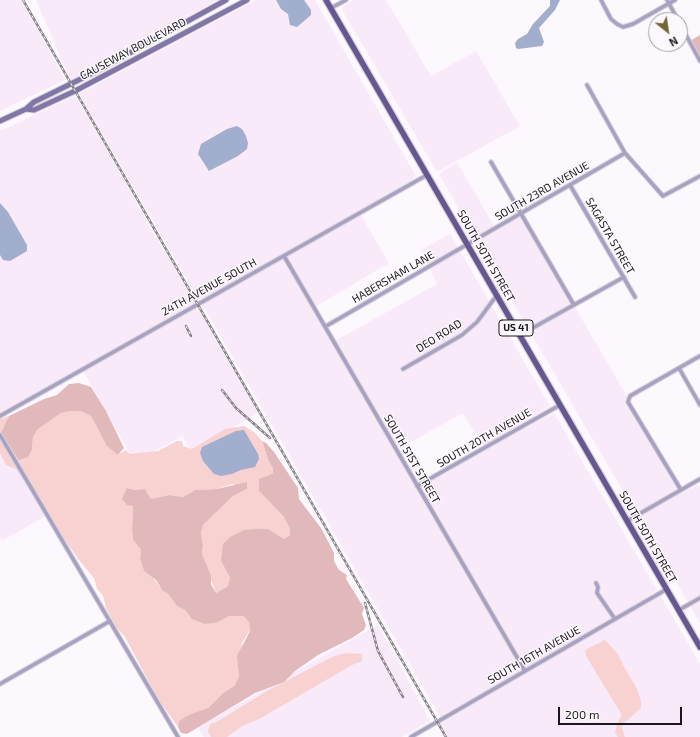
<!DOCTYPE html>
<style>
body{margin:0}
#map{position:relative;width:700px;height:737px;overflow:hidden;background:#fdf8fe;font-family:"Exo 2",sans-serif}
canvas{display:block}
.north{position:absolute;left:648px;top:12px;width:40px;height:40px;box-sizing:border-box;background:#fdf8fe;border:1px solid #a39ea3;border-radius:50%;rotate:150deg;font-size:11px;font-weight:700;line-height:16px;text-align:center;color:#1b181b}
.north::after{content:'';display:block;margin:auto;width:14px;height:18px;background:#706734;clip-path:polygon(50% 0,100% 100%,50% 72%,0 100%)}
.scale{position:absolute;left:558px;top:707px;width:124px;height:18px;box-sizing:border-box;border:2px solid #1b181b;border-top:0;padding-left:5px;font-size:12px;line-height:14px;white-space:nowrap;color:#1b181b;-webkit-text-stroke:3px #fdf8fe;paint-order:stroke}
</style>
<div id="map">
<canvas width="700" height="737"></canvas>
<div class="north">N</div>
<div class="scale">200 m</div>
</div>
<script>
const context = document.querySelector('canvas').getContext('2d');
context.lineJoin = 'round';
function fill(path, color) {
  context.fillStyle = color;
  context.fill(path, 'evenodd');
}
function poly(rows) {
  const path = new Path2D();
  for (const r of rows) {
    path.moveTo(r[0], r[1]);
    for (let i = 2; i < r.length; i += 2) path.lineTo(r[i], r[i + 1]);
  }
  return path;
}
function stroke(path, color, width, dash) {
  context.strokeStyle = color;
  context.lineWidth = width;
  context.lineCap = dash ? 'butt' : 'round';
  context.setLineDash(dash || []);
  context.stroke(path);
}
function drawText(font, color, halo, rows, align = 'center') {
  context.font = font + ' "Exo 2",sans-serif';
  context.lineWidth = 3;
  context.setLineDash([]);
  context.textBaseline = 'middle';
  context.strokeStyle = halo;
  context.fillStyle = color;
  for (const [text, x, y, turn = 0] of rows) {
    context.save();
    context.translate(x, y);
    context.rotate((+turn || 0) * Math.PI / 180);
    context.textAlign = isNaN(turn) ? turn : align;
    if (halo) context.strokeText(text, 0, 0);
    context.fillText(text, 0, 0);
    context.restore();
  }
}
fill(poly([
 [0,0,22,0,65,80,0,111],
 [36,0,217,0,71,81],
 [256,0,315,0,416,176,411,181,283,256,199,300,79,94],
 [353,0,386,0,431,76,476,51,520,126,437,172,341,8],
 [75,96,99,135,148,224,196,302,0,415,0,131],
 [457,162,494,226,475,237,439,174],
 [360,214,389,263,315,307,286,256],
 [521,214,683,493,698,485,700,488,700,623,477,241],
 [450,234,550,406,483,446,463,413,396,450,524,671,441,718,201,302,284,258,333,342,437,284,421,250],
 [199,304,261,411,192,452,182,436,135,462,83,371],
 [554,413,657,590,618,616,526,670,419,487,476,454],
 [0,432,56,510,2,541,0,538],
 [660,595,700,664,700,737,445,737,437,725,521,674],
 [378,625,430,721,402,737,204,737,198,727]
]), '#f9eafa');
fill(poly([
 [70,411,81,411,91,416,100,433,118,455,126,450,130,454,158,451,177,441,182,441,183,446,192,449,225,429,244,426,254,432,262,441,269,462,273,468,273,473,265,476,259,491,284,517,290,529,290,535,284,539,268,529,244,530,221,561,230,578,228,586,216,593,202,554,203,545,201,533,203,525,233,496,247,489,232,484,217,489,195,490,183,497,169,495,151,499,145,489,134,490,127,488,133,506,132,530,133,540,141,550,140,559,144,571,151,575,162,590,168,594,177,606,185,610,189,615,218,622,229,616,243,616,249,622,250,630,242,643,238,667,239,677,234,686,223,693,208,708,179,721,178,727,157,697,125,637,116,627,106,608,103,595,97,589,94,578,79,560,16,469,6,465,0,453,0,419,9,416,2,433,32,449,33,437,37,430,61,413],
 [605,640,618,654,623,665,636,687,641,701,641,708,623,724,622,728,625,737,618,737,615,732,617,724,622,715,586,656,585,650],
 [345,653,362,654,362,661,352,665,259,719,242,726,227,737,211,737,208,731,210,724,218,721,267,691,332,657]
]), '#f8d1d1');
fill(poly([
 [700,35,700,59,690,41],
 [79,383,91,387,106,411,124,448,118,455,107,446,91,416,81,411,70,411,61,413,37,430,33,437,32,449,28,457,19,460,5,441,1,433,9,416,44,399,57,395,69,384],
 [262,441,266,443,274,452,298,488,299,499,321,528,334,553,334,561,339,570,347,575,346,579,364,608,362,614,366,625,364,630,352,638,318,655,295,671,284,682,255,693,187,734,181,733,178,727,179,721,189,715,208,708,223,693,234,686,239,677,237,656,250,631,249,622,243,616,229,616,218,622,205,624,192,619,185,610,177,606,168,594,162,590,156,580,144,571,140,559,141,550,133,540,132,530,133,506,127,505,122,499,127,488,134,490,145,489,151,499,169,495,183,497,195,490,217,489,247,482,247,489,233,496,203,525,201,533,203,545,202,554,211,576,211,584,216,593,228,586,230,578,221,561,223,544,230,537,244,530,255,529,268,529,284,539,290,535,290,529,284,517,259,491,259,479,273,473,273,468,269,462]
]), '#e2b9ba');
fill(poly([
 [276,0,304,0,311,10,311,15,297,27,290,25,288,14,281,9],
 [550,0,560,0,555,10,539,28,544,42,542,46,518,49,516,48,515,43,518,39,527,34,533,24,550,6],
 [237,126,242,129,246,136,248,143,247,149,238,156,209,171,198,154,201,144,227,129],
 [0,203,8,212,27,245,27,251,10,261,3,260,0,255],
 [244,430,258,454,259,459,255,467,241,470,232,474,221,476,214,474,203,461,200,453,202,447,236,431]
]), '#a1aece');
const street = poly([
 [601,0,611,19,617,24,623,27,633,24,675,0],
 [667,0,678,20],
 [331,8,346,0],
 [680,24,700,61],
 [587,85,625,153,663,196,700,176],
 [491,162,574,305],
 [570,185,635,297],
 [284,256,525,671],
 [328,325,625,153],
 [520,335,624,277],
 [679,368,700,405],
 [403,369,462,335,477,322,497,295],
 [0,416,427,175],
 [0,435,178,737],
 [417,486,560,405],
 [681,490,628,402,630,396,700,356],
 [627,521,700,479],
 [596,583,598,587,597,593,615,619],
 [679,610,700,598],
 [0,684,110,621],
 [411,737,667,589]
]);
const secondary = poly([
 [26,109,34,110,75,91,247,0],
 [0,121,26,109,34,102,97,71,226,0]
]);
const primary = poly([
 [326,0,700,647]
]);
stroke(street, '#d9d4da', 5.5);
stroke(secondary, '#d9d4da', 7);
stroke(primary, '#d9d4da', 8);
stroke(street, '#a8a1c3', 3.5);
stroke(secondary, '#8176a6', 5);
stroke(primary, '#665791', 5.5);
const rail = poly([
 [23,0,446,737],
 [186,326,191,336],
 [222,390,236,408,270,438],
 [365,603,378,651,403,697]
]);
stroke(rail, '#868286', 2.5);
stroke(rail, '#fdf8fe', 1, [3]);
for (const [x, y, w] of [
 [516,328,34]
]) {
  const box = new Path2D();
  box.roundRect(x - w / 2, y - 8, w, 16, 3);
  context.fillStyle = '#fdf8fe';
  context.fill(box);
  stroke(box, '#1b181b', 1);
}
drawText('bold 10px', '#1b181b', null, [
 ["US 41",516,328]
]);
drawText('11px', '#1b181b', '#fdf8fe', [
 ["CAUSEWAY BOULEVARD",133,49,-28],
 ["SOUTH 23RD AVENUE",542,191,-30],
 ["SAGASTA STREET",610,236,60],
 ["SOUTH 50TH STREET",486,256,60],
 ["HABERSHAM LANE",393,277,-30],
 ["24TH AVENUE SOUTH",209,287,-29],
 ["DEO ROAD",439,336,-32],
 ["SOUTH 20TH AVENUE",484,438,-30],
 ["SOUTH 51ST STREET",412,459,60],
 ["SOUTH 50TH STREET",648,537,60],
 ["SOUTH 16TH AVENUE",534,655,-30]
]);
</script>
